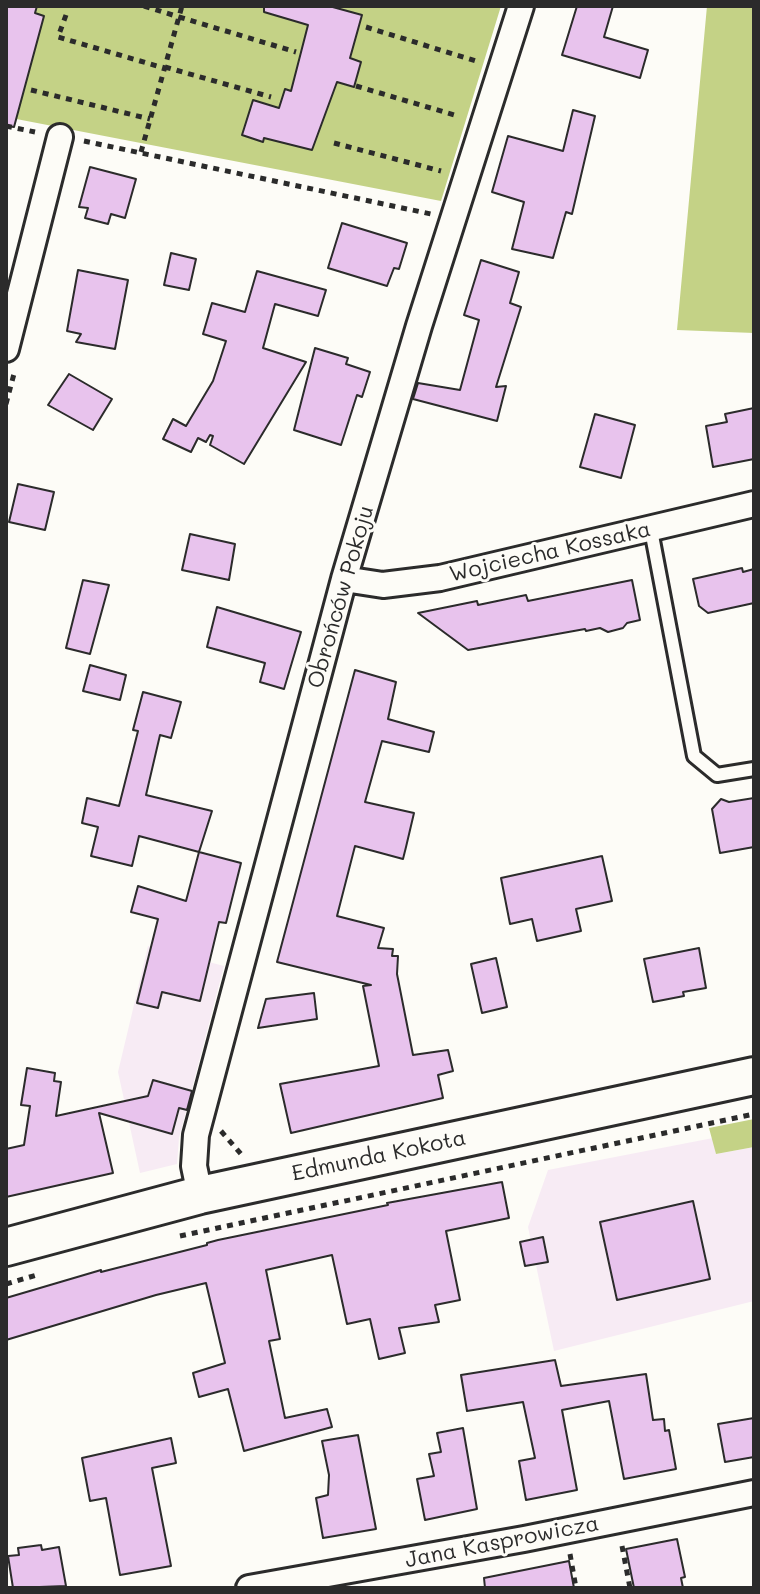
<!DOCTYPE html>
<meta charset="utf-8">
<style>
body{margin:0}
#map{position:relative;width:760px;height:1594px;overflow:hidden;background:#fdfcf7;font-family:Mali,sans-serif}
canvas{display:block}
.frame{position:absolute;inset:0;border:8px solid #2b2b2b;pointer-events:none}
</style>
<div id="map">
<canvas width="760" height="1594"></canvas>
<div class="frame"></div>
</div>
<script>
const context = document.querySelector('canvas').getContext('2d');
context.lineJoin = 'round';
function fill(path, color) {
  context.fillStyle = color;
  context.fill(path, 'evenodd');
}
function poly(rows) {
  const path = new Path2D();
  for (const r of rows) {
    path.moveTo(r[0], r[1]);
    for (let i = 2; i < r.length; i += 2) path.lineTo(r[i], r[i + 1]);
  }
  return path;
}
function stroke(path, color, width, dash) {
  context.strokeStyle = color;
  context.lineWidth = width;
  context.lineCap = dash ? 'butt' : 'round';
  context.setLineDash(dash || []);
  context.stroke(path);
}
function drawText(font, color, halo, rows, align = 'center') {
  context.font = font + ' Mali,sans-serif';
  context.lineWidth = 6;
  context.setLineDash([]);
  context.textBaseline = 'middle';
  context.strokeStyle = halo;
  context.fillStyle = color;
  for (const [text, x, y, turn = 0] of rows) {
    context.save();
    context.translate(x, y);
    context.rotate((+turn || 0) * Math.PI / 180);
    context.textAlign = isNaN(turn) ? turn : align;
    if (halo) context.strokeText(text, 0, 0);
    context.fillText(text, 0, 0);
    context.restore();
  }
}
fill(poly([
 [148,946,224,966,179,1138,177,1164,140,1173,118,1072],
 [713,1138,716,1154,754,1147,754,1301,554,1351,528,1227,548,1170]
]), '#f7ebf4');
fill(poly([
 [6,6,501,6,441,201,6,117],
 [707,6,754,6,754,333,677,330],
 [754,1119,754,1147,716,1154,709,1128]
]), '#c4d286');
const building = poly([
 [6,6,37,6,35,13,44,16,14,127,6,126,6,6],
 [264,6,329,6,362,15,350,58,361,62,354,87,337,82,312,150,264,138,263,142,242,135,253,100,279,108,285,89,291,91,308,25,264,12,264,6],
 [577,6,613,6,604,37,648,50,640,78,562,55,577,6],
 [573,110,595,116,572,214,566,212,553,258,512,249,524,202,492,192,508,136,563,151,573,110],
 [90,167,136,179,125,218,111,214,108,224,85,218,88,208,79,207,90,167],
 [342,223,407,243,399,269,394,268,387,286,328,268,342,223],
 [171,253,196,259,189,290,164,285,171,253],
 [481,260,519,272,510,303,521,307,496,387,506,386,497,421,413,399,418,383,460,390,479,320,464,315,481,260],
 [78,270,128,280,115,349,76,342,81,334,67,331,78,270],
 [257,271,326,290,318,316,275,304,263,348,306,362,244,464,210,445,213,436,210,435,206,442,198,438,191,452,163,439,173,419,186,426,213,381,226,341,203,334,212,303,245,312,257,271],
 [315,348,348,358,346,364,370,372,362,397,357,395,341,445,294,430,315,348],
 [69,374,112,399,93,430,48,405,69,374],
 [754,408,754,459,713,467,706,426,727,422,725,414,754,408],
 [595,414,635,425,621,478,580,467,595,414],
 [18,484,54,492,45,530,9,522,18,484],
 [190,534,235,544,229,580,182,570,190,534],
 [742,568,743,572,754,569,754,603,708,613,699,606,693,579,742,568],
 [83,580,109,585,90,654,66,648,83,580],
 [632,580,640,620,627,623,623,628,608,632,600,628,586,631,585,629,468,650,418,613,477,601,478,605,526,595,528,601,632,580],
 [217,607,301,632,284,689,260,682,265,663,207,647,217,607],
 [90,665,126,675,120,700,83,691,90,665],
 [355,670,396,682,388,719,434,732,429,752,382,741,365,802,414,813,406,847,403,859,355,846,337,916,384,928,378,948,393,949,392,956,398,956,397,974,413,1055,448,1050,453,1071,438,1075,443,1098,291,1133,280,1084,379,1066,363,986,371,985,277,962,355,670],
 [143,692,181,702,171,738,160,735,146,795,212,811,199,852,139,836,132,866,91,856,98,827,82,823,87,798,119,806,138,731,133,730,143,692],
 [754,798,754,847,720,853,712,809,721,799,729,802,754,798],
 [199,852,241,863,226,923,219,922,200,1001,162,992,158,1008,137,1003,158,919,131,912,138,886,186,901,199,852],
 [602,856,612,901,576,909,581,931,537,941,532,919,510,924,501,878,602,856],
 [699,948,706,988,683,992,684,996,653,1002,644,959,699,948],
 [496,958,507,1007,482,1013,471,964,496,958],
 [314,993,317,1019,258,1028,266,999,314,993],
 [27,1068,55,1073,54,1081,61,1082,56,1116,148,1096,153,1080,192,1091,187,1110,179,1108,172,1134,99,1113,113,1173,6,1197,6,1149,24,1145,30,1106,21,1105,27,1068],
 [502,1182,509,1218,446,1231,460,1300,435,1305,439,1322,399,1328,405,1353,379,1359,370,1319,347,1324,332,1255,266,1270,280,1339,269,1341,285,1418,327,1409,332,1427,244,1451,228,1389,199,1397,193,1373,225,1363,206,1283,156,1295,6,1340,6,1298,101,1270,101,1272,207,1245,207,1243,218,1240,388,1205,387,1203,502,1182],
 [693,1201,710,1279,617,1300,600,1222,693,1201],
 [543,1237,548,1262,525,1266,520,1242,543,1237],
 [555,1360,561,1386,646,1374,653,1420,664,1419,665,1431,669,1430,676,1469,624,1479,609,1401,562,1410,577,1490,526,1500,519,1461,535,1458,523,1402,467,1411,461,1375,555,1360],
 [754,1418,754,1457,725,1462,718,1424,754,1418],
 [463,1428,477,1509,425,1520,417,1479,434,1476,429,1454,441,1452,437,1433,463,1428],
 [358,1435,376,1529,323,1538,316,1498,328,1495,329,1475,322,1441,358,1435],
 [171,1438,176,1463,152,1468,171,1566,120,1575,106,1498,90,1501,82,1458,171,1438],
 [677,1539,685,1577,681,1578,683,1588,634,1588,626,1549,677,1539],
 [41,1545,42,1550,59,1547,66,1586,13,1588,8,1556,19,1555,18,1548,41,1545],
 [569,1561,574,1588,485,1588,484,1578,569,1561]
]);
fill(building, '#e8c3ed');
stroke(building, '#2b2b2b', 2);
const lane = poly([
 [651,530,694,756,717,775,754,769]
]);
const street = poly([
 [6,349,60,137],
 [344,579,383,585,440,578,754,504],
 [200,1195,194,1166,196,1135,344,579,419,326,521,6],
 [249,1588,524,1539,754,1493]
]);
const secondary = poly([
 [6,1247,200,1195,754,1076]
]);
stroke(lane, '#2b2b2b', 18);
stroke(street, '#2b2b2b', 30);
stroke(secondary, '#2b2b2b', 42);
stroke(poly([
 [144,6,179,17],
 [66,15,58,37,164,68],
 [179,17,296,52],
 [366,27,479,62],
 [165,67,271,97],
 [356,86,458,116],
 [31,90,150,119],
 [6,126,35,132],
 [84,141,431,214],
 [334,143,441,171],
 [141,152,182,6],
 [6,404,15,370],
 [221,1131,241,1154],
 [180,1236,754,1114],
 [6,1284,40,1274],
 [622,1546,630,1588],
 [570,1554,576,1588]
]), '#2b2b2b', 5, [6, 6]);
stroke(lane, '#fdfcf7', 12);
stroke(street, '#fdfcf7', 24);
stroke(secondary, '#fdfcf7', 36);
drawText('22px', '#2b2b2b', '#fdfcf7', [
 ["Wojciecha Kossaka",550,552,-13],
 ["Obrońców Pokoju",341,597,-74],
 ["Edmunda Kokota",379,1156,-12],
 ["Jana Kasprowicza",502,1542,-11]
]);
</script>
